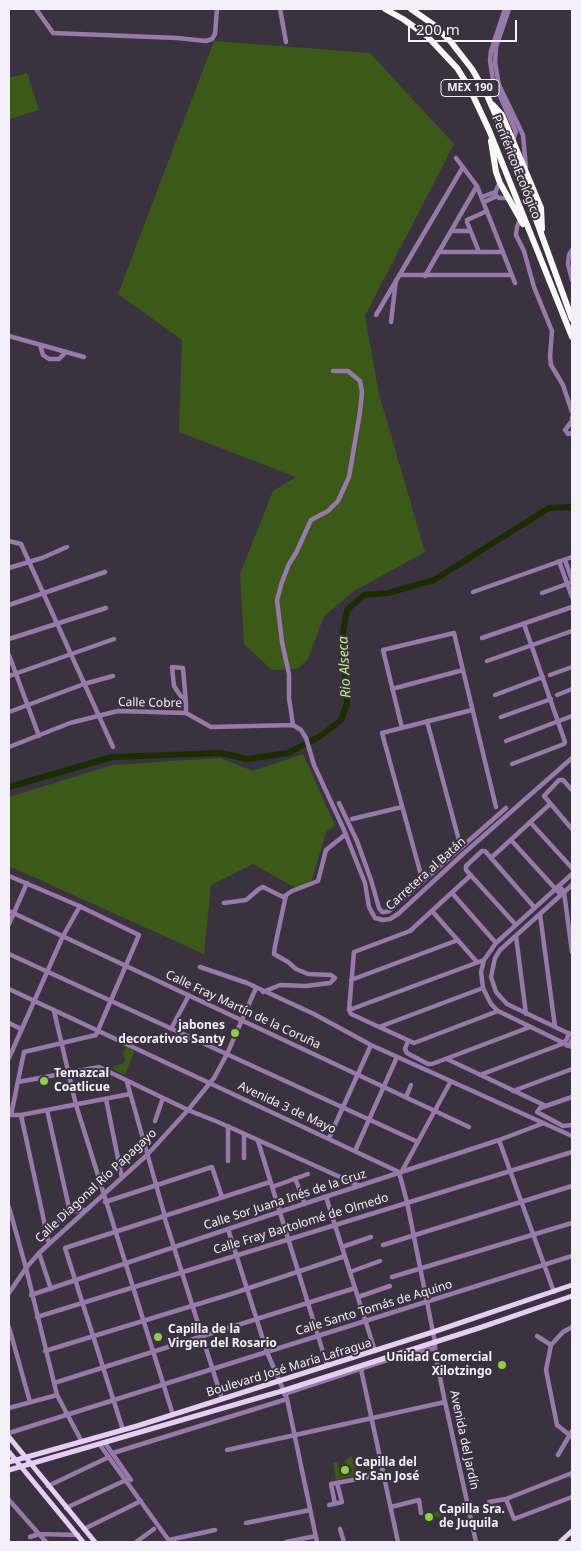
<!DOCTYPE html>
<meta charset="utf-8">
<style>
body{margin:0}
#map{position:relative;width:581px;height:1551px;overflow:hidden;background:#3b3240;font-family:"Noto Sans",sans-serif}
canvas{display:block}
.frame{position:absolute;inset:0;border:10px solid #f4eff8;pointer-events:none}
.scale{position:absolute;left:408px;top:20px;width:109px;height:22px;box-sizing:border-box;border:2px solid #f4eff8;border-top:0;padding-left:6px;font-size:15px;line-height:18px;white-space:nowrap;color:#f4eff8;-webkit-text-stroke:4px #3b3240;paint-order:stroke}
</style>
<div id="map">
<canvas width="581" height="1551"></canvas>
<div class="frame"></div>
<div class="scale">200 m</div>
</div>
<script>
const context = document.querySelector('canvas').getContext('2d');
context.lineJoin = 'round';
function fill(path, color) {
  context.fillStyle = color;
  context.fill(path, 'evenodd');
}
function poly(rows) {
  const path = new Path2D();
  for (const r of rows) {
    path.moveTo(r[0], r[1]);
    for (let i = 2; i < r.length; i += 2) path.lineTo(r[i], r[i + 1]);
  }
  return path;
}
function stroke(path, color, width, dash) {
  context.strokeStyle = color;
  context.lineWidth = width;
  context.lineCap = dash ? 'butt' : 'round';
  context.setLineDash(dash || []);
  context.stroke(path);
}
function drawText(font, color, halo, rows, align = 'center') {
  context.font = font + ' "Noto Sans",sans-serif';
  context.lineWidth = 4;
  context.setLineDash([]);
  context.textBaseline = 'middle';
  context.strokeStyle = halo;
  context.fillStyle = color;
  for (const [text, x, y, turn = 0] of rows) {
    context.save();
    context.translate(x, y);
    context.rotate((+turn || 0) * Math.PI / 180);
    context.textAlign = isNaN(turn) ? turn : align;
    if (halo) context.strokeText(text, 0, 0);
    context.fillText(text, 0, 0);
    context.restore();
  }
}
fill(poly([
 [214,41,370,53,454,144,365,316,379,394,425,552,354,591,324,616,308,659,297,669,272,670,244,644,240,574,273,491,296,477,179,432,182,340,118,294],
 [27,73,39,110,9,119,9,78],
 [303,754,335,825,326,832,312,880,296,888,253,864,211,885,204,954,9,866,9,797,113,765,220,758,253,771],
 [126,1047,134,1051,125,1075,113,1069,114,1066,123,1064,125,1059,123,1053],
 [352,1456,356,1475,336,1480,333,1463,338,1462,340,1474,344,1476,349,1475,352,1471,350,1466,346,1464,345,1460],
 [453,1507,461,1507,462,1510,467,1509,467,1511,433,1518,432,1513]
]), '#3c5a17');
stroke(poly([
 [9,787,112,757,221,753,247,759,288,753,319,737,341,720,347,704,342,638,347,610,364,595,388,593,434,580,549,508,572,507]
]), '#192d00', 6);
stroke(poly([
 [36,9,53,33,177,38,206,41,212,39,215,34,217,9],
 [280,9,286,42],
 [505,9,491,51,490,60,493,80,516,132,513,140],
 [509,9,496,47,495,63,499,85,523,135,526,168],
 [456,158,477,186,515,283],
 [500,183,497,188,495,194,499,198,508,198],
 [482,197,495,192],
 [484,202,497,196],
 [520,219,517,227,516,235,524,251,534,287,552,331,550,356,551,365,563,385,572,412],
 [451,231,470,231],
 [572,250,569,255,568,264,572,280],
 [438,252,503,252],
 [479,252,467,222,467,220,487,211],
 [399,275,512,275],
 [425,276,477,186],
 [376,315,463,167],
 [391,322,396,280],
 [9,336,84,357],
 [40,345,43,355,49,359,59,359,66,352],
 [572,417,572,421,565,430,568,434,572,433],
 [9,541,21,544,113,747],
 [565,560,572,580],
 [559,561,572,597],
 [9,568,42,558,67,547],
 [473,592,572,557],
 [542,593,572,582],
 [9,605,105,572],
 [482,638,572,607],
 [9,639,106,608],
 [9,655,39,736],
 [487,661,572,631],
 [550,675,572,667],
 [9,676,114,639],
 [392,689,463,670],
 [495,695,543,677],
 [557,695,572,689],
 [186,704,174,686,172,667,183,668,186,704,186,713],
 [9,712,84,684,113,676],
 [501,717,551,699],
 [427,721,461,848],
 [293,725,301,730,306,738,314,765,344,830,365,883,369,907,375,918,383,920,390,919,398,914,463,854,572,758],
 [293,725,289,698,289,674,282,642,277,600,282,582,289,564,296,553,311,520,328,511,338,501,349,477,360,412,362,392,360,381,348,371,333,371],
 [402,728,383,650,454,633,496,807],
 [506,741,572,716],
 [9,747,70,723,118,711,186,713,211,727,293,725],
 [512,764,564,744,565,742,524,624],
 [572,790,563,780,559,780,544,796,572,829],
 [339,803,357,841,371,880,379,908,382,912,385,912,389,911,506,808],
 [352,819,402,807],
 [530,822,572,868],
 [511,840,561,895],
 [491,858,550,804],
 [572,874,496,943,484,960,481,972,483,988,491,1004,498,1011,572,1047],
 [421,875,382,733,472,710],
 [471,875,410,931,354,952,349,1010,351,1014,414,1043,498,1011],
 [9,876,77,905,139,935,96,1035,24,1052,11,1115],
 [572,885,500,950,495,958,491,977,496,992,507,1004,572,1035],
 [559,886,564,892,572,952],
 [452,893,496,943],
 [224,903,246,900,259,889,263,887,283,897,286,895],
 [9,911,469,1127],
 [432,911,477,962],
 [540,914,555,1027],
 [9,924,27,883],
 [516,925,466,870,466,866,482,851,485,851,491,858,535,908],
 [516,936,526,1014],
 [9,954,418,1142],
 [200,967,247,983,314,1014,371,1045,572,1136],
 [351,980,458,940],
 [9,989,399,1172,407,1202,435,1342,435,1353,445,1402,476,1542],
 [263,992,280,985,306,986,330,983,335,978,331,975,308,974,296,969,288,962,274,954,275,946,286,895,292,891,318,881,326,850,346,834],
 [349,1010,484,960],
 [54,1011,76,1105,173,1415],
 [9,1023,21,1029],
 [379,1027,483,988],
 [171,1029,189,995],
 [408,1041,405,1049,407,1053,428,1064,432,1064,530,1027],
 [566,1045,569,1046,572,1040],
 [9,1058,63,936,80,906],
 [447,1059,546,1106],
 [480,1075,562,1044,567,1039,569,1033],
 [18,1082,99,1067,188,1110,218,1122,360,1186],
 [127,1082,164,1213,164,1216,222,1399],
 [513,1091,572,1069],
 [406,1097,411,1085],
 [572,1097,540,1108,537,1112,563,1126,572,1125],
 [106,1099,122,1178],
 [47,1110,70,1212],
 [10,1115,21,1115,130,1094],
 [21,1115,49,1244],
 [155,1121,163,1098],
 [244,1134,244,1158],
 [329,1138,371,1045],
 [499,1140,554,1292],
 [258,1141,327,1365],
 [355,1151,397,1057],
 [228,1161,228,1126],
 [402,1171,451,1081],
 [295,1178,305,1204],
 [272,1187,308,1174],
 [326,1197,375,1351],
 [105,1202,212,1167,222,1197],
 [9,1207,26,1268,57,1395,82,1442],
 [228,1229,267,1352,287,1399,317,1542],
 [46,1231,70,1212,84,1210],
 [383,1245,572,1186],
 [342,1247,371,1237],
 [39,1253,51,1289],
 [350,1272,380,1261],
 [392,1277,572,1223],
 [9,1293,26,1268,39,1253,147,1155,188,1110,214,1078,227,1054,256,988],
 [31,1295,270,1215,499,1140,544,1123],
 [358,1297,390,1286],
 [37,1317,572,1152],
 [9,1327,30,1402],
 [572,1327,563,1332,551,1345,546,1370,557,1425,572,1437],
 [537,1336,551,1345],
 [45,1351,231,1294,345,1256],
 [361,1369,398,1542],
 [54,1383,355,1288],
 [284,1394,384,1361,435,1348],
 [9,1408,57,1395],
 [123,1430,65,1248,270,1182],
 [9,1433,572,1256],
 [105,1443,131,1480],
 [100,1445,170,1542],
 [227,1450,445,1402],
 [113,1453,287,1399],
 [558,1455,572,1431],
 [48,1486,109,1457],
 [506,1499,514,1519,572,1497],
 [9,1500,46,1542],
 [489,1502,506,1499,572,1473,572,1476],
 [335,1504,331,1484,384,1474],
 [329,1505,342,1502,337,1483],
 [391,1507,419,1500,421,1513],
 [66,1508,126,1480],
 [246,1523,310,1510],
 [84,1529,141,1501],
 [340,1529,344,1542],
 [30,1537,39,1534,78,1535],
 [169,1540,215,1530],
 [136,1542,154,1529],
 [286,1542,316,1536]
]), '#9979ab', 4.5);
stroke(poly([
 [9,1437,95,1542],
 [9,1452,83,1542],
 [9,1462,137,1426,433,1332,572,1285],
 [9,1470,282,1391,479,1328,572,1296],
 [560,1542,572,1531]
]), '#e7cdf6', 5);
stroke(poly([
 [385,9,403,19,427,36,457,68,469,87,489,130,572,337],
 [411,9,434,25,451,42,472,69,486,93,500,125,525,189,572,319],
 [493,105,502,115,541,208,542,229],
 [491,141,496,172,500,183,523,224]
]), '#f8f8f8', 6);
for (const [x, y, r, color] of [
 [235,1033,5,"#8ece43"],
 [44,1081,5,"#8ece43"],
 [158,1337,5,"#8ece43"],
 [502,1365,5,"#8ece43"],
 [345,1470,5,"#8ece43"],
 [429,1517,5,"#8ece43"]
]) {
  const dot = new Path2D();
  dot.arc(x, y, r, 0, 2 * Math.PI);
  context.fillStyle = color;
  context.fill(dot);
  stroke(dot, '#3b3240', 2);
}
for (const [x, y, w] of [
 [470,88,58]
]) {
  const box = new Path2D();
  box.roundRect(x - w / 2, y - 8.5, w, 17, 4);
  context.fillStyle = '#3b3240';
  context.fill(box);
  stroke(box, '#f4eff8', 1);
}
drawText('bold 11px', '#f4eff8', null, [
 ["MEX 190",470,88]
]);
drawText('12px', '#f4eff8', '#3b3240', [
 ["Periférico Ecológico",516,167,68],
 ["Calle Cobre",150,703,1],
 ["Carretera al Batán",426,874,-42],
 ["Calle Fray Martín de la Coruña",243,1010,25],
 ["Avenida 3 de Mayo",287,1108,25],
 ["Calle Diagonal Río Papagayo",96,1186,-43],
 ["Calle Sor Juana Inés de la Cruz",285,1200,-18],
 ["Calle Fray Bartolomé de Olmedo",301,1224,-17],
 ["Calle Santo Tomás de Aquino",374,1308,-17],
 ["Boulevard José María Lafragua",289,1368,-17],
 ["Avenida del Jardín",464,1440,78]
]);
drawText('bold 12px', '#f4eff8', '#3b3240', [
 ["jabones",225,1026,"right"],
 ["decorativos Santy",225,1040,"right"],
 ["Temazcal",54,1074],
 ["Coatlicue",54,1088],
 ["Capilla de la",168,1330],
 ["Virgen del Rosario",168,1344],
 ["Unidad Comercial",492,1358,"right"],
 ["Xilotzingo",492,1372,"right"],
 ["Capilla del",355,1463],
 ["Sr San José",355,1477],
 ["Capilla Sra.",439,1510],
 ["de Juquila",439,1524]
], 'left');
drawText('italic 14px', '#b7ef7f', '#3b3240', [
 ["Rio Alseca",345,667,-93]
]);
</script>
